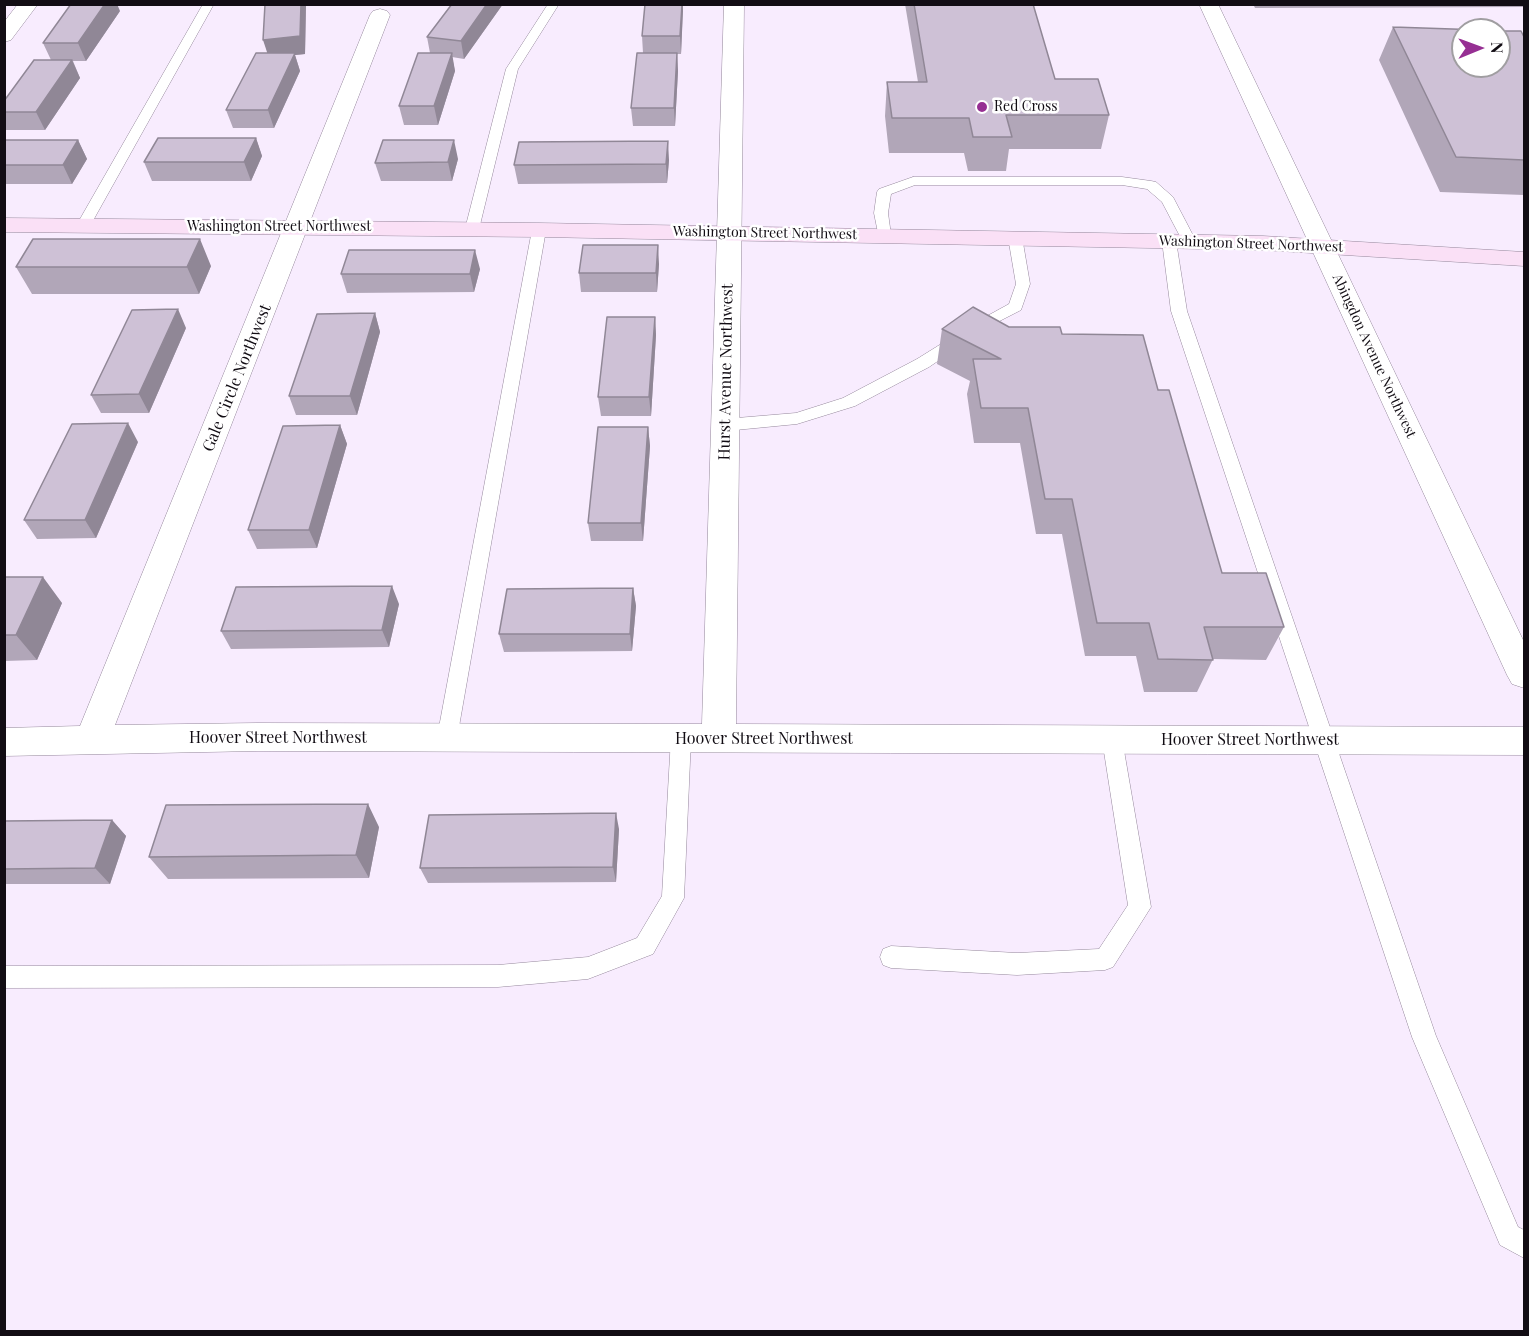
<!DOCTYPE html>
<style>
body{margin:0}
#map{position:relative;width:1529px;height:1336px;overflow:hidden;background:#f8ecfe;font-family:"Playfair Display",serif}
canvas{display:block}
.frame{position:absolute;inset:0;border:6px solid #120d14;pointer-events:none}
.north{position:absolute;left:1451px;top:18px;width:60px;height:60px;box-sizing:border-box;background:#fff;border:2px solid #a09ea1;border-radius:50%;rotate:89deg;font-size:16px;font-weight:700;line-height:24px;text-align:center;color:#120d14}
.north::after{content:'';display:block;margin:auto;width:21px;height:27px;background:#962f93;clip-path:polygon(50% 0,100% 100%,50% 72%,0 100%)}
</style>
<div id="map">
<canvas width="1529" height="1336"></canvas>
<div class="frame"></div>
<div class="north">N</div>
</div>
<script>
const context = document.querySelector('canvas').getContext('2d');
context.lineJoin = 'round';
function poly(rows) {
  const path = new Path2D();
  for (const r of rows) {
    path.moveTo(r[0], r[1]);
    for (let i = 2; i < r.length; i += 2) path.lineTo(r[i], r[i + 1]);
  }
  return path;
}
function stroke(path, color, width, dash) {
  context.strokeStyle = color;
  context.lineWidth = width;
  context.lineCap = dash ? 'butt' : 'round';
  context.setLineDash(dash || []);
  context.stroke(path);
}
function fill(path, color) {
  context.fillStyle = color;
  context.fill(path, 'evenodd');
}
function drawText(font, color, halo, rows, align = 'center') {
  context.font = font + ' "Playfair Display",serif';
  context.lineWidth = 5;
  context.setLineDash([]);
  context.textBaseline = 'middle';
  context.strokeStyle = halo;
  context.fillStyle = color;
  for (const [text, x, y, turn = 0] of rows) {
    context.save();
    context.translate(x, y);
    context.rotate((+turn || 0) * Math.PI / 180);
    context.textAlign = isNaN(turn) ? turn : align;
    if (halo) context.strokeText(text, 0, 0);
    context.fillText(text, 0, 0);
    context.restore();
  }
}
const lane = poly([
 [203,4,214,4,90,226,83,230,78,229,76,226,203,4],
 [548,4,559,4,518,69,479,229,472,233,467,232,465,229,506,69,548,4],
 [913,177,1122,177,1151,181,1156,182,1173,197,1196,241,1189,245,1184,244,1162,202,1147,189,1122,185,915,185,891,194,888,213,891,235,889,238,879,238,874,213,877,192,879,189,913,177],
 [539,226,546,230,457,738,454,744,447,746,440,744,437,738,532,230,539,226],
 [1015,233,1022,237,1030,284,1021,310,988,327,929,367,855,406,797,424,725,431,719,429,717,425,719,421,725,419,796,413,843,398,917,359,978,321,1009,304,1016,284,1008,237,1015,233],
 [1169,237,1176,241,1187,311,1436,1036,1518,1227,1524,1230,1524,1258,1500,1245,1412,1037,1171,311,1162,241,1169,237],
 [681,730,688,732,691,738,684,898,653,954,588,979,498,987,4,988,4,966,498,965,588,957,637,938,662,896,671,738,674,732,681,730],
 [1112,731,1119,733,1122,739,1151,907,1113,967,1105,970,1017,975,891,968,883,965,880,957,883,949,891,946,1017,953,1099,949,1128,905,1102,739,1105,733,1112,731]
]);
const street = poly([
 [18,4,38,4,11,40,4,42,4,22,18,4],
 [724,4,744,4,736,724,1524,727,1524,755,257,751,4,756,4,728,80,726,370,15,373,11,380,9,387,11,390,15,115,725,257,723,702,724,724,4],
 [1199,4,1218,4,1524,642,1524,688,1512,684,1507,675,1199,4]
]);
const secondary = poly([
 [4,218,539,223,1263,236,1524,252,1524,266,1263,250,539,237,4,232,4,218]
]);
stroke(lane, '#95889c', 1);
stroke(street, '#95889c', 1);
stroke(secondary, '#95889c', 1);
fill(lane, '#fff');
fill(street, '#fff');
fill(secondary, '#fae0f6');
fill(poly([
 [265,4,306,4,305,54,295,55,300,71,274,128,233,128,226,110,267,53],
 [452,4,503,4,464,59,452,57,455,71,438,125,404,125,399,106,430,53,427,37],
 [645,4,683,4,681,54,677,54,678,71,675,126,633,126,631,108,643,53,642,36],
 [905,4,1033,4,1055,79,1109,115,1101,149,1009,149,1006,171,968,171,964,153,889,153,885,116,887,82,918,82],
 [1253,4,1524,4,1524,7,1255,8],
 [120,11,86,61,73,61,80,78,45,130,6,130,4,127,4,101,51,60,43,43],
 [1393,27,1524,37,1524,195,1440,192,1379,60],
 [256,138,262,156,251,181,152,181,144,162],
 [4,140,78,140,87,159,72,184,4,184],
 [458,159,452,181,381,181,375,163],
 [669,160,667,183,518,184,514,165],
 [659,264,657,292,581,292,579,273],
 [211,266,199,294,32,294,16,267],
 [480,269,474,292,347,293,341,274],
 [375,313,380,332,357,415,296,415,289,396],
 [655,317,656,335,651,416,601,416,598,397],
 [1009,327,1062,334,1158,390,1222,573,1284,627,1266,660,1213,659,1197,692,1144,692,1136,656,1085,656,1062,534,1036,534,1020,443,974,443,967,394,970,381,937,364,942,329],
 [186,328,149,413,101,413,91,395],
 [340,425,347,444,317,548,257,549,248,530],
 [648,427,650,446,643,541,591,541,588,523],
 [138,442,96,538,37,539,24,520],
 [4,577,62,603,37,660,4,661],
 [633,588,636,606,632,651,504,652,499,634],
 [399,604,389,647,231,649,221,631],
 [112,820,126,836,110,884,4,884,4,821],
 [379,827,369,878,168,879,149,857],
 [619,829,616,882,428,883,420,868]
]), '#b1a6b8');
fill(poly([
 [105,4,117,4,120,11,86,61,78,43],
 [301,4,306,4,305,54,295,55,300,71,274,128,268,110,269,58,263,40],
 [487,4,503,4,464,59,461,41],
 [682,4,683,4,683,11,681,54,680,36],
 [452,53,455,71,438,125,434,106],
 [677,53,678,71,675,126,674,108],
 [72,60,80,78,45,130,36,112],
 [256,138,262,156,251,181,244,162],
 [78,140,87,159,72,184,63,165],
 [454,140,458,159,452,181,448,162],
 [668,141,669,160,667,183,666,164],
 [200,239,211,266,199,294,187,267],
 [658,245,659,264,657,292,656,273],
 [475,250,480,269,474,292,470,274],
 [178,309,186,328,149,413,139,394],
 [375,313,380,332,357,415,350,396],
 [655,317,656,335,651,416,649,397],
 [128,423,138,442,96,538,85,520],
 [340,425,347,444,317,548,309,530],
 [648,427,650,446,643,541,641,523],
 [43,577,62,603,37,660,16,635],
 [392,586,399,604,389,647,382,630],
 [633,588,636,606,632,651,630,634],
 [368,804,379,827,369,878,356,855],
 [616,813,619,829,616,882,613,867],
 [112,820,126,836,110,884,95,868]
]), '#908796');
const building = poly([
 [71,4,105,4,78,43,43,43,71,4],
 [265,4,301,4,300,36,263,40,265,4],
 [452,4,487,4,461,41,427,37,452,4],
 [645,4,682,4,680,36,642,36,645,4],
 [914,4,1033,4,1055,79,1098,79,1109,115,1006,115,1012,137,973,137,969,118,892,118,887,82,927,82,914,4],
 [1393,27,1482,30,1463,30,1463,66,1499,66,1499,31,1521,31,1524,37,1524,160,1456,157,1393,27],
 [256,53,295,53,268,110,226,110,256,53],
 [418,53,452,53,434,106,399,106,418,53],
 [637,53,677,53,674,108,631,108,637,53],
 [34,60,72,60,36,112,4,112,4,101,34,60],
 [158,138,256,138,244,162,144,162,158,138],
 [4,140,78,140,63,165,4,165,4,140],
 [383,140,454,140,448,162,375,163,383,140],
 [668,141,666,164,514,165,519,142,668,141],
 [33,239,200,239,187,267,16,267,33,239],
 [583,245,658,245,656,273,579,273,583,245],
 [349,250,475,250,470,274,341,274,349,250],
 [973,307,1009,327,1060,327,1062,334,1143,335,1158,390,1169,390,1222,573,1266,573,1284,627,1204,627,1213,660,1158,659,1149,623,1097,623,1072,499,1045,499,1028,408,981,408,973,359,1001,359,942,329,973,307],
 [178,309,139,394,91,395,132,310,178,309],
 [375,313,350,396,289,396,317,314,375,313],
 [607,317,655,317,649,397,598,397,607,317],
 [128,423,85,520,24,520,72,424,128,423],
 [340,425,309,530,248,530,283,426,340,425],
 [598,427,648,427,641,523,588,523,598,427],
 [4,577,43,577,16,635,4,635,4,577],
 [392,586,382,630,221,631,236,587,392,586],
 [633,588,630,634,499,634,507,589,633,588],
 [368,804,356,855,149,857,166,805,368,804],
 [616,813,613,867,420,868,429,815,616,813],
 [112,820,95,868,4,869,4,821,112,820]
]);
fill(building, '#cec1d6');
stroke(building, '#908796', 1.5);
for (const [x, y, r, color] of [
 [982,107,6,"#962f93"]
]) {
  const dot = new Path2D();
  dot.arc(x, y, r, 0, 2 * Math.PI);
  context.fillStyle = color;
  context.fill(dot);
  stroke(dot, '#fff', 2);
}
drawText('14px', '#120d14', '#fff', [
 ["Red Cross",994,107]
], 'left');
drawText('14px', '#120d14', '#fff', [
 ["Washington Street Northwest",279,227],
 ["Washington Street Northwest",765,233,1],
 ["Washington Street Northwest",1251,244,2],
 ["Abingdon Avenue Northwest",1374,356,65]
]);
drawText('16px', '#120d14', '#fff', [
 ["Hurst Avenue Northwest",726,372,-89],
 ["Gale Circle Northwest",237,378,-68],
 ["Hoover Street Northwest",278,738],
 ["Hoover Street Northwest",764,739],
 ["Hoover Street Northwest",1250,740]
]);
</script>
